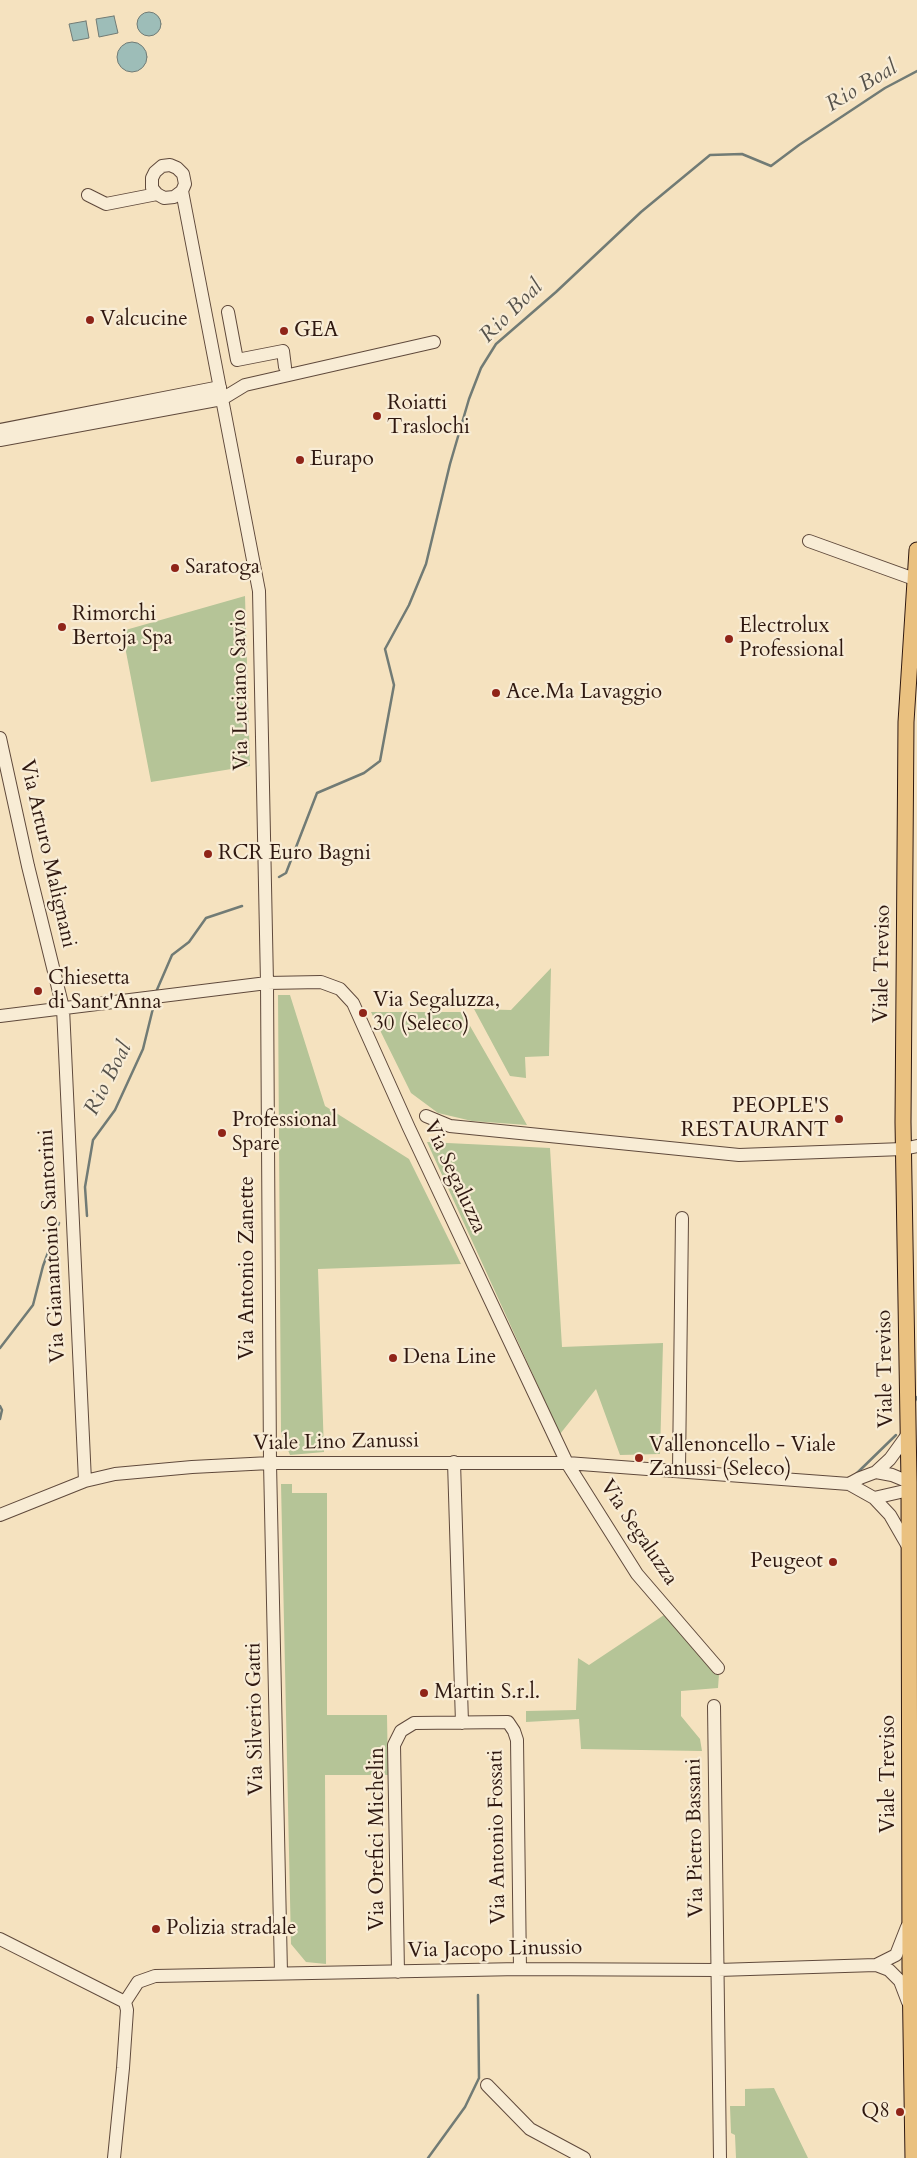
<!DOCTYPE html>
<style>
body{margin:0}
canvas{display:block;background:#f5e2bf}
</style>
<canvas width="917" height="2158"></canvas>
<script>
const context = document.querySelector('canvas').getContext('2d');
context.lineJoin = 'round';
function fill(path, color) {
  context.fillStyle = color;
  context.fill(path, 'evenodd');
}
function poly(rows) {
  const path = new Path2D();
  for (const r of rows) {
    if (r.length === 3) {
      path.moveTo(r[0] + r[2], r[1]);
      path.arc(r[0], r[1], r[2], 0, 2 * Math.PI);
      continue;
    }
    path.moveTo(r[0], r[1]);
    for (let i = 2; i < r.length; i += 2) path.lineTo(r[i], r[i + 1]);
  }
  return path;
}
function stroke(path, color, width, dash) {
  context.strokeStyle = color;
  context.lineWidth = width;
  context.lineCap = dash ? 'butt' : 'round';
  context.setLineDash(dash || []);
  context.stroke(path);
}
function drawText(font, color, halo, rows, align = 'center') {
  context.font = font + ' Cardo,serif';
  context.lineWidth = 4.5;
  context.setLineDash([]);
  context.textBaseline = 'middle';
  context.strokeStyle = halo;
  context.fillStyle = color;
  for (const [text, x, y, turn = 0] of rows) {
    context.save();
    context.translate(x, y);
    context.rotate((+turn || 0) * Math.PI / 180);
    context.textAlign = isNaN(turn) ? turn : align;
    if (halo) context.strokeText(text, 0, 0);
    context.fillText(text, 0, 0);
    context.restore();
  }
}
fill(poly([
 [245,596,250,766,151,782,122,631],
 [551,968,549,1056,525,1057,526,1078,510,1076,474,1009,511,1010],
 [278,995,290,995,325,1106,409,1159,461,1264,318,1269,324,1452,290,1455,281,1433],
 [371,1012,462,1012,527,1125,472,1121,438,1113,411,1093],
 [427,1142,550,1148,562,1347,663,1343,660,1454,620,1455,596,1389,560,1434],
 [281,1484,292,1484,292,1493,327,1493,327,1715,387,1715,388,1775,325,1775,326,1964,306,1962,291,1944],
 [664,1615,719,1674,718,1688,681,1691,681,1716,700,1739,702,1751,581,1749,579,1719,526,1722,526,1711,576,1710,578,1658,589,1665],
 [774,2088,808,2158,736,2158,735,2135,731,2133,730,2106,745,2106,745,2089]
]), '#b5c497');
const water = poly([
 [149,24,12],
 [114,16,118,33,99,37,96,19,114,16],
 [86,21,89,38,73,41,69,24,86,21],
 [132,57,15]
]);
fill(water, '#9dbdb8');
stroke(water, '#717b75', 1);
stroke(poly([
 [279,877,286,873,317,793,364,773,380,761,394,685,385,649,409,605,426,564,450,464,469,399,481,368,496,344,556,292,641,212,710,155,742,154,771,166,799,145,885,88,917,71],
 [156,992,172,955,189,942,206,918,242,906],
 [87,1216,85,1187,93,1140,115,1110,143,1049,155,1000],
 [0,1348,33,1305,43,1266,59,1223],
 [914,1403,917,1397],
 [0,1406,2,1410,0,1419],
 [856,1474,896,1435],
 [428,2158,465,2107,479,2078,478,1995]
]), '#717b75', 2.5);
const minor = poly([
 [182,191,174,197,164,198,157,194,152,188,152,178,155,172,162,166,170,165,177,168,183,174,185,184,182,191,259,591,267,983,270,1463,281,1973],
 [88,195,106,204,157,194],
 [228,312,237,360,283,351,285,367],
 [0,430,220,387],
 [0,440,222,399,245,385,434,342],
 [809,541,917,580],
 [0,738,28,866,63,1008,85,1481],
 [0,1016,267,983,321,982,340,989,353,1003,409,1128,567,1463,637,1574,718,1668],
 [426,1116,450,1126,739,1155,903,1149,917,1146],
 [454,1462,462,1723],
 [679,1470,682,1218],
 [876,1472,890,1459,908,1434],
 [849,1484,860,1478,876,1472,892,1475,909,1482],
 [874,1498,909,1490],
 [0,1515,85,1481,115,1474,192,1467,270,1463,567,1463,849,1484,874,1498,890,1515,909,1548],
 [714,1706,720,2158],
 [0,1939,125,2002],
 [876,1965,889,1970,900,1981,908,2002],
 [398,1972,394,1745,401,1731,414,1723,508,1722,514,1731,517,1740,520,1969],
 [125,2002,138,1982,155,1976,520,1969,718,1970,876,1965,896,1955,907,1927],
 [487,2085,530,2129,584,2158],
 [114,2158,123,2068,127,2010,125,2002]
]);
const major = poly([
 [913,2158,910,1967,909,1482,903,1122,906,722,917,550]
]);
stroke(minor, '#604a3c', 14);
stroke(major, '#2f1810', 17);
stroke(minor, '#f8ecd5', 12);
stroke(major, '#eac180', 15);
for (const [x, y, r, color] of [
 [90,320,5,"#8f2418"],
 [284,331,5,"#8f2418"],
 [377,416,5,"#8f2418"],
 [300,460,5,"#8f2418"],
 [175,568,5,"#8f2418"],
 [62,627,5,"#8f2418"],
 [729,639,5,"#8f2418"],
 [496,693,5,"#8f2418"],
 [208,854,5,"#8f2418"],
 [38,991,5,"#8f2418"],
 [363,1013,5,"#8f2418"],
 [839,1119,5,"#8f2418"],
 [222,1133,5,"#8f2418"],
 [393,1358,5,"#8f2418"],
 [639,1458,5,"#8f2418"],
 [833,1562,5,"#8f2418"],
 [424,1693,5,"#8f2418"],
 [156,1929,5,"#8f2418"],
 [900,2112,5,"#8f2418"]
]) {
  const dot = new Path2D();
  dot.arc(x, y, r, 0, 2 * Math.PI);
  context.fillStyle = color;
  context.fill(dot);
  stroke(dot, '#f8ecd5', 2);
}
drawText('21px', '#2f1810', '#f8ecd5', [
 ["Valcucine",100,320],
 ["GEA",294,331],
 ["Roiatti",387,404],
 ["Traslochi",387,428],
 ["Eurapo",310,460],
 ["Saratoga",185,568],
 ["Rimorchi",72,615],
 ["Bertoja Spa",72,639],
 ["Electrolux",739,627],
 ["Professional",739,651],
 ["Ace.Ma Lavaggio",506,693],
 ["RCR Euro Bagni",218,854],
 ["Chiesetta",48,979],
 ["di Sant'Anna",48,1003],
 ["Via Segaluzza,",373,1001],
 ["30 (Seleco)",373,1025],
 ["PEOPLE'S",829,1107,"right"],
 ["RESTAURANT",829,1131,"right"],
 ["Professional",232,1121],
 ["Spare",232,1145],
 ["Dena Line",403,1358],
 ["Vallenoncello - Viale",649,1446],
 ["Zanussi (Seleco)",649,1470],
 ["Peugeot",823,1562,"right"],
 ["Martin S.r.l.",434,1693],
 ["Polizia stradale",166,1929],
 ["Q8",890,2112,"right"]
], 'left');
drawText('21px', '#2f1810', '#f8ecd5', [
 ["Via Luciano Savio",241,690,-91],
 ["Via Arturo Malignani",47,854,77],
 ["Viale Treviso",883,964,-89],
 ["Via Segaluzza",454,1177,65],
 ["Via Gianantonio Santorini",53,1246,-93],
 ["Via Antonio Zanette",248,1268,-90],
 ["Viale Treviso",886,1369,-91],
 ["Viale Lino Zanussi",336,1443,-1],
 ["Via Segaluzza",638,1533,56],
 ["Via Silverio Gatti",256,1719,-91],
 ["Viale Treviso",889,1774,-90],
 ["Via Antonio Fossati",498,1837,-91],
 ["Via Pietro Bassani",696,1838,-91],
 ["Via Orefici Michelin",378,1839,-90],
 ["Via Jacopo Linussio",495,1950,-1]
]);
drawText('italic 22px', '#56524b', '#f8ecd5', [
 ["Rio Boal",862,87,-31],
 ["Rio Boal",512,312,-45],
 ["Rio Boal",109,1079,-63]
]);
</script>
